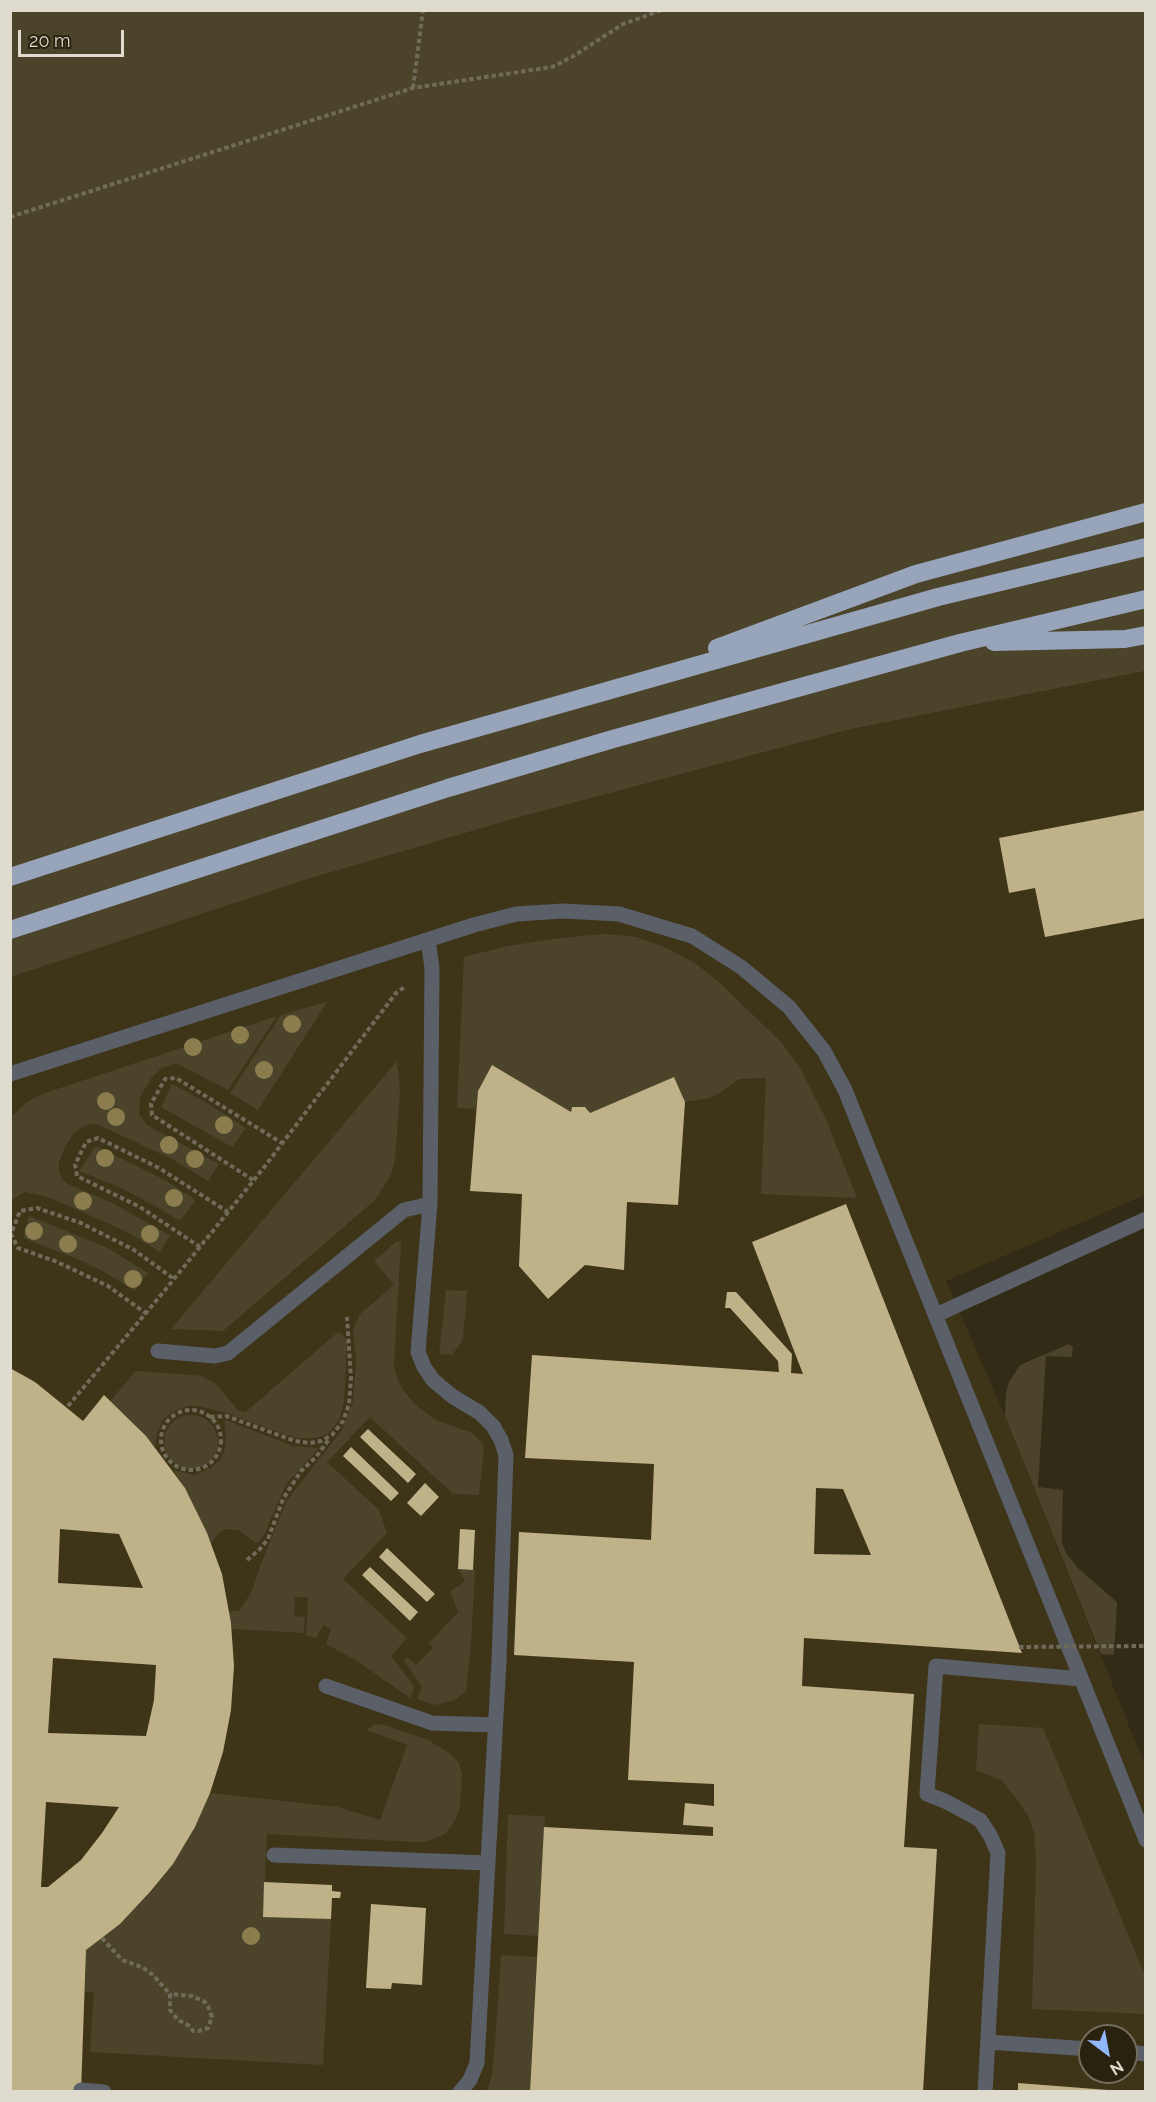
<!DOCTYPE html>
<style>
body{margin:0}
#map{position:relative;width:1156px;height:2102px;overflow:hidden;background:#322c17;font-family:Raleway,sans-serif}
canvas{display:block}
.frame{position:absolute;inset:0;border:12px solid #dfdbcf;pointer-events:none}
.north{position:absolute;left:1078px;top:2024px;width:60px;height:60px;box-sizing:border-box;background:#28220e;border:2px solid #716c5b;border-radius:50%;rotate:148deg;font-size:16px;font-weight:700;line-height:24px;text-align:center;color:#dfdbcf}
.north::after{content:'';display:block;margin:auto;width:21px;height:27px;background:#92b7fd;clip-path:polygon(50% 0,100% 100%,50% 72%,0 100%)}
.scale{position:absolute;left:18px;top:30px;width:106px;height:27px;box-sizing:border-box;border:3px solid #dfdbcf;border-top:0;padding-left:8px;font-size:18px;line-height:21px;white-space:nowrap;color:#dfdbcf;-webkit-text-stroke:4px #28220e;paint-order:stroke}
</style>
<div id="map">
<canvas width="1156" height="2102"></canvas>
<div class="frame"></div>
<div class="north">N</div>
<div class="scale">20 m</div>
</div>
<script>
const context = document.querySelector('canvas').getContext('2d');
context.lineJoin = 'round';
function fill(path, color) {
  context.fillStyle = color;
  context.fill(path, 'evenodd');
}
function poly(rows) {
  const path = new Path2D();
  for (const r of rows) {
    if (r.length === 3) {
      path.moveTo(r[0] + r[2], r[1]);
      path.arc(r[0], r[1], r[2], 0, 2 * Math.PI);
      continue;
    }
    path.moveTo(r[0], r[1]);
    for (let i = 2; i < r.length; i += 2) path.lineTo(r[i], r[i + 1]);
  }
  return path;
}
function stroke(path, color, width, dash) {
  context.strokeStyle = color;
  context.lineWidth = width;
  context.lineCap = dash ? 'butt' : 'round';
  context.setLineDash(dash || []);
  context.stroke(path);
}
fill(poly([
 [1145,671,1145,1195,946,1281,1005,1416,1145,1766,1145,2091,11,2091,10,977,301,881,520,817,851,729],
 [1090,2036,1126,2036,1126,2072,1090,2072]
]), '#3e3519');
fill(poly([
 [10,11,1145,11,1145,671,851,729,520,817,301,881,11,977],
 [605,934,637,937,667,948,696,964,721,984,782,1043,800,1068,825,1117,857,1198,761,1194,766,1078,739,1079,718,1094,710,1098,685,1102,674,1077,590,1113,585,1107,572,1107,571,1112,492,1065,478,1091,476,1109,457,1108,464,957,508,946,560,938],
 [327,1002,258,1110,230,1093,281,1015],
 [277,1016,228,1090,176,1063,162,1068,152,1077,140,1097,139,1114,147,1125,219,1164,208,1181,172,1159,99,1125,90,1124,82,1127,74,1133,66,1145,59,1162,59,1171,62,1178,66,1183,110,1202,170,1235,160,1252,132,1235,103,1221,45,1196,24,1192,11,1201,11,1117,27,1102,39,1095],
 [397,1061,400,1090,395,1159,391,1175,375,1200,223,1331,171,1329],
 [172,1084,207,1103,246,1128,232,1147,161,1107],
 [96,1146,165,1180,196,1200,180,1221,155,1206,119,1187,79,1171],
 [29,1216,106,1247,148,1273,135,1291,106,1273,82,1261,23,1238],
 [397,1241,401,1243,395,1345,394,1365,396,1375,402,1389,418,1407,436,1420,472,1433,482,1443,484,1449,479,1495,453,1494,370,1417,327,1462,379,1510,387,1533,343,1579,407,1638,391,1656,413,1685,414,1689,410,1698,357,1661,326,1644,331,1629,323,1625,316,1638,306,1635,308,1597,295,1597,294,1616,305,1617,304,1633,232,1629,229,1612,240,1610,252,1591,260,1566,287,1500,342,1430,353,1401,356,1359,353,1330,359,1315,394,1285,374,1261],
 [446,1290,467,1291,463,1340,452,1355,439,1354],
 [338,1332,344,1336,347,1343,344,1403,339,1420,329,1433,323,1436,315,1438,295,1438,223,1412,198,1406,188,1406,174,1411,163,1420,157,1433,155,1447,146,1436,110,1401,136,1371,191,1375,201,1376,216,1384,238,1410,243,1412,248,1410],
 [1069,1344,1073,1347,1072,1357,1046,1356,1038,1487,1063,1490,1062,1530,1062,1543,1066,1553,1079,1569,1117,1602,1114,1655,1101,1654,1005,1416,1006,1393,1009,1382,1020,1365],
 [191,1442,27],
 [226,1420,293,1446,318,1448,315,1453,286,1484,264,1535,261,1540,256,1543,240,1531,229,1529,224,1530,218,1534,211,1544,185,1488,173,1470,194,1475,211,1468,220,1460,225,1449,226,1437,224,1422],
 [458,1569,475,1570,471,1643,466,1691,453,1701,434,1705,417,1699,422,1687,404,1661,407,1657,416,1665,433,1648,429,1643,458,1612,450,1592,465,1581],
 [382,1724,428,1740,449,1753,459,1763,462,1775,460,1807,456,1819,445,1834,425,1842,415,1842,267,1834,263,1916,331,1919,323,2065,90,2052,94,1992,85,1992,86,1950,120,1924,151,1892,173,1864,195,1827,210,1793,338,1807,380,1820,407,1745,367,1730,373,1725],
 [979,1724,1043,1728,1145,1976,1145,2014,1032,2009,1036,1860,1034,1832,1028,1816,1019,1802,1001,1780,976,1770],
 [508,1815,545,1816,538,1936,504,1934],
 [501,1955,537,1957,530,2091,487,2091,492,2075,495,2045]
]), '#4b432a');
fill(poly([
 [1146,810,1146,918,1045,937,1035,888,1009,893,999,838],
 [492,1065,571,1112,572,1107,585,1107,590,1113,674,1077,685,1102,678,1205,627,1202,624,1270,585,1265,548,1299,519,1266,522,1194,470,1191,478,1091],
 [846,1204,1022,1653,804,1638,802,1686,914,1694,904,1847,937,1849,923,2092,530,2092,544,1827,713,1836,713,1827,683,1825,685,1803,714,1806,714,1784,628,1780,634,1662,514,1655,519,1532,651,1540,654,1464,525,1458,532,1355,779,1372,778,1361,730,1308,725,1308,727,1292,736,1292,792,1354,791,1373,803,1374,752,1242],
 [816,1488,843,1489,871,1555,814,1554],
 [10,1368,35,1382,83,1421,104,1395,146,1436,185,1488,207,1533,222,1574,231,1623,234,1666,231,1710,223,1752,210,1793,195,1827,173,1864,150,1892,120,1924,86,1950,81,2092,10,2092],
 [60,1529,119,1534,143,1588,58,1583],
 [53,1658,156,1665,154,1700,146,1736,48,1733],
 [46,1802,119,1807,102,1833,81,1860,48,1887,41,1887],
 [368,1429,416,1474,408,1483,360,1437],
 [351,1447,399,1493,391,1501,343,1456],
 [425,1483,439,1497,421,1516,407,1503],
 [460,1529,475,1530,473,1570,458,1569],
 [387,1548,435,1594,427,1602,379,1557],
 [370,1567,418,1612,410,1621,362,1575],
 [264,1882,332,1885,332,1891,341,1892,340,1898,332,1898,331,1919,263,1917],
 [371,1904,426,1908,422,1985,392,1983,391,1989,366,1988],
 [1018,2083,1108,2090,1108,2092,1018,2092]
]), '#bfb288');
stroke(poly([
 [413,88,423,10],
 [10,217,413,88,552,67,572,57,623,24,662,10],
 [253,1180,152,1115,151,1104,165,1079,176,1078,282,1143],
 [200,1247,140,1207,77,1176,75,1165,86,1142,98,1138,159,1168,228,1212],
 [147,1314,108,1286,55,1261,18,1248,11,1234,20,1211,37,1208,81,1223,134,1250,174,1279],
 [68,1406,166,1289,262,1170,396,993,406,986],
 [191,1440,30],
 [210,1417,226,1416,295,1441,310,1443,321,1441,332,1435,343,1421,349,1404,351,1379,347,1317],
 [247,1560,260,1549,268,1539,283,1499,301,1471,316,1457,330,1438],
 [102,1938,122,1960,142,1967,153,1975,170,1994,170,2010,178,2020,188,2025,193,2031,199,2031,208,2028,212,2017,208,2006,205,2002,192,1996,170,1994]
]), '#706b59', 4, [4.5, 3]);
stroke(poly([
 [428,940,432,968,430,1204,418,1352,424,1367,433,1380,452,1396,480,1413,493,1426,501,1440,506,1455,499,1661,477,2063,470,2080,460,2092],
 [10,1074,474,925,516,914,563,911,619,914,692,936,741,967,789,1007,824,1051,845,1090,1146,1840],
 [936,1315,1146,1219],
 [158,1351,215,1356,228,1353,404,1210,430,1204],
 [326,1686,432,1723,495,1725],
 [274,1855,488,1863],
 [988,2042,1090,2049],
 [1126,2052,1146,2054],
 [81,2090,104,2092],
 [985,2092,998,1853,990,1835,980,1820,947,1802,927,1794,936,1666,1081,1679]
]), '#5a5f68', 15);
stroke(poly([
 [994,642,1125,639,1146,635],
 [717,648,916,574,1146,512],
 [10,877,420,744,938,597,1146,547],
 [10,930,448,788,613,739,960,643,1146,599]
]), '#97a4ba', 18);
stroke(poly([
 [1019,1647,1146,1646]
]), '#706b59', 4, [4.5, 3]);
context.fillStyle = '#8c7d4f';
for (const [x, y] of [
 [292,1024],
 [240,1035],
 [193,1047],
 [264,1070],
 [106,1101],
 [116,1117],
 [224,1125],
 [169,1145],
 [105,1158],
 [195,1159],
 [174,1198],
 [83,1201],
 [34,1231],
 [150,1234],
 [68,1244],
 [133,1279],
 [251,1936]
]) {
  context.beginPath();
  context.arc(x, y, 9, 0, 2 * Math.PI);
  context.fill();
}
</script>
